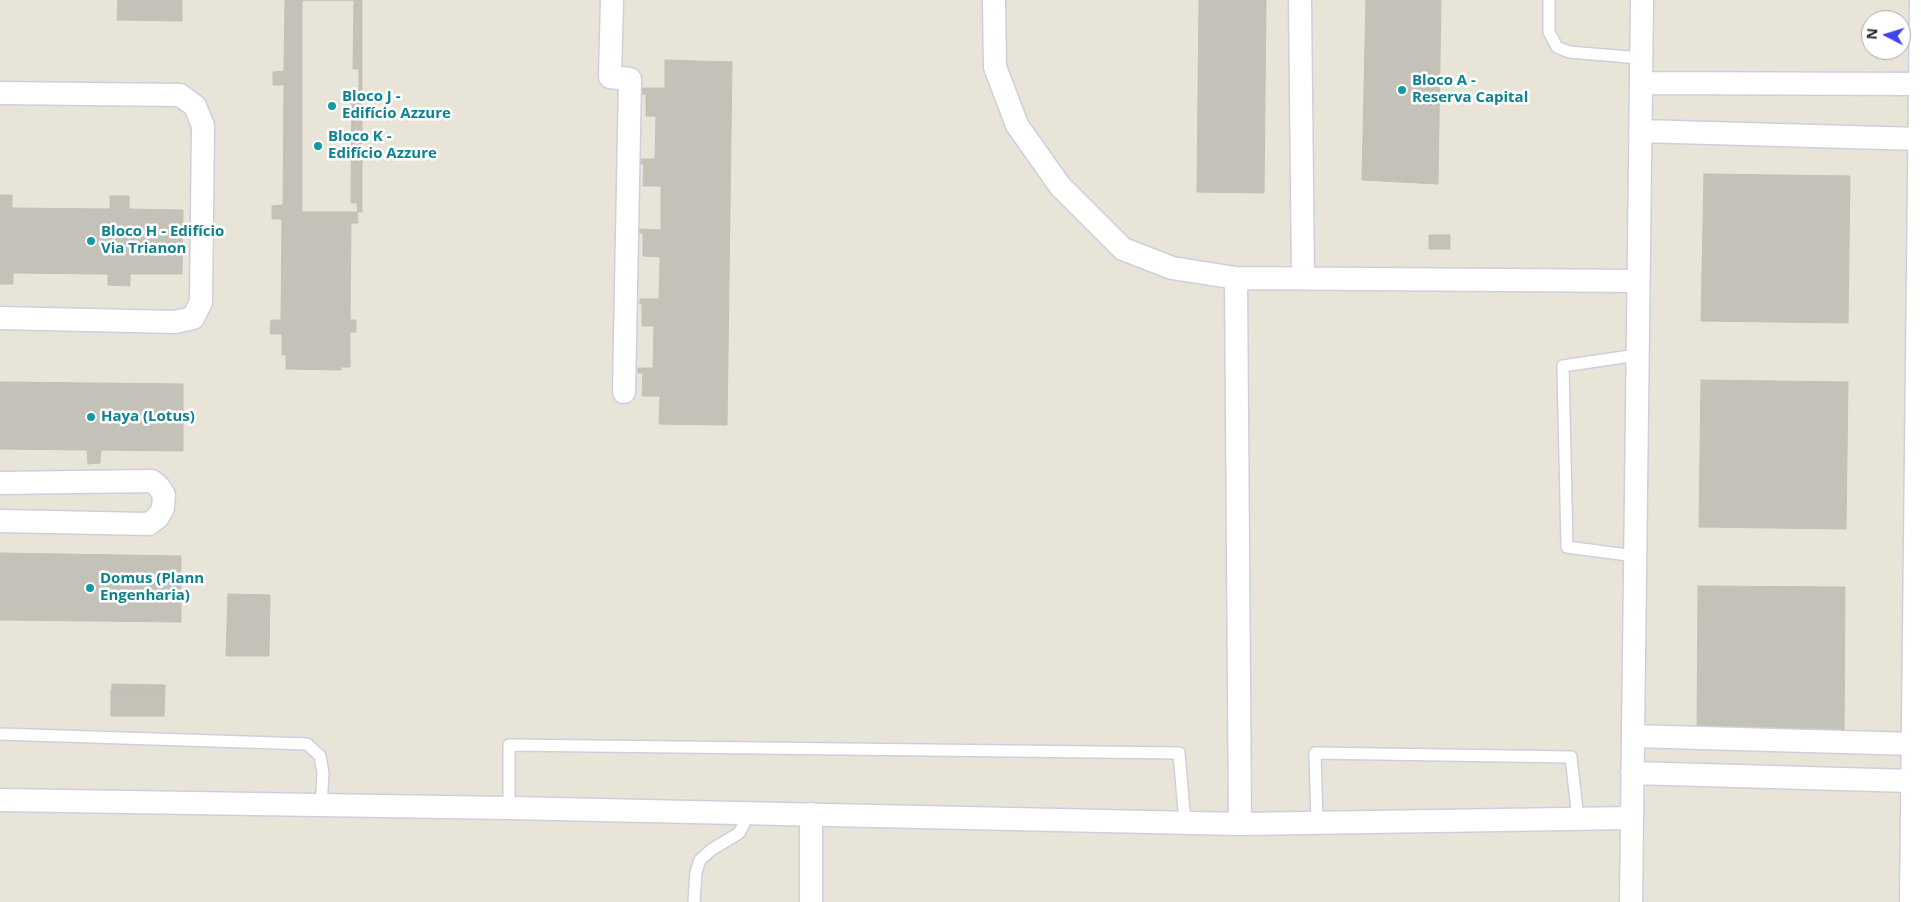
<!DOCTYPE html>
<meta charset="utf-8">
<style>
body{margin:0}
#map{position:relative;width:1921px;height:902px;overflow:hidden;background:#e9e4d8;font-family:"Open Sans",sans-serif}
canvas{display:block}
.north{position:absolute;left:1861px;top:10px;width:50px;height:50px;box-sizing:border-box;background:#fff;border:1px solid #a8a8a8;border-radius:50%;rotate:275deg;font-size:14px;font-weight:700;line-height:20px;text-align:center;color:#262626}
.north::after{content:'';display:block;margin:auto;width:18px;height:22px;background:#4044ee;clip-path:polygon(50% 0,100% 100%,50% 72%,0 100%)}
</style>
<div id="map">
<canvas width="1921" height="902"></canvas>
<div class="north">N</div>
</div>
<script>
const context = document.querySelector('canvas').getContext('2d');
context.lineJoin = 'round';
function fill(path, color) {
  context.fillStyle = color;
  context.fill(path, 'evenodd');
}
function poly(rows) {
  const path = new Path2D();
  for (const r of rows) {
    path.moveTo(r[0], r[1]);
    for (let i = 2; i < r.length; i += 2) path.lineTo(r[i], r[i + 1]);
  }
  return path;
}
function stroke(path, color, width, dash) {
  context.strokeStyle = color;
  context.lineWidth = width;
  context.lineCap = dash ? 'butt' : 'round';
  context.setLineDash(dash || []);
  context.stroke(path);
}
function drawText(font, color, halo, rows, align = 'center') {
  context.font = font + ' "Open Sans",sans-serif';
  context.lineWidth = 5;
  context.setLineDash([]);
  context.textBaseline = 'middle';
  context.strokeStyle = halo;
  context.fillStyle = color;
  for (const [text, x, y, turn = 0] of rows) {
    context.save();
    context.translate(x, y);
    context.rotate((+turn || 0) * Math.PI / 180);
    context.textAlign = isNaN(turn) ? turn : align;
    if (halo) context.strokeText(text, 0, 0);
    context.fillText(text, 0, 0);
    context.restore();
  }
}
const building = poly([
 [118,0,182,0,182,21,117,20,118,0],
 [285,0,354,0,353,69,359,69,359,90,352,89,351,203,357,203,358,223,351,223,350,320,356,320,356,332,350,332,350,367,341,367,341,370,286,369,286,355,282,355,282,334,270,334,271,320,281,320,282,219,272,219,272,206,283,205,284,85,273,85,273,72,284,71,285,0],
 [302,0,362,0,362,212,302,212,302,0],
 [1199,0,1266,0,1264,193,1197,192,1199,0],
 [1366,0,1441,0,1438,184,1362,180,1366,0],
 [665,60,732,62,727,425,659,424,660,396,642,396,643,373,638,373,638,368,653,368,654,326,642,326,642,304,640,304,640,299,659,299,660,261,660,257,643,256,643,233,639,233,639,229,661,230,661,186,643,186,644,164,640,164,640,159,655,159,656,116,646,116,646,94,641,94,641,88,665,88,665,60],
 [1704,174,1850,176,1848,323,1701,321,1704,174],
 [0,195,12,195,12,208,14,208,110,209,110,196,129,196,129,209,183,210,182,274,130,274,130,286,108,285,108,274,13,273,13,284,0,284,0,195],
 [1429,235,1450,235,1450,249,1429,249,1429,235],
 [1701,380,1848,382,1846,529,1699,527,1701,380],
 [0,382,183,384,183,451,101,450,100,463,88,464,87,450,0,449,0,382],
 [0,553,181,556,181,622,0,620,0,553],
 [1698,586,1845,587,1844,733,1697,732,1698,586],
 [228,594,270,595,269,656,226,656,228,594],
 [112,684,165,685,165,691,112,690,112,684],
 [111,690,165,691,164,716,111,716,111,690]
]);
fill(building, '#c4c1b8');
stroke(building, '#c3c0b3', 1);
const service = poly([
 [1549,0,1549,32,1557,47,1569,52,1641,58],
 [1635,556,1567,547,1563,366,1637,355],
 [0,734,307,744,320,756,323,773,321,806],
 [509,808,509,745,1179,753,1185,823],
 [1317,822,1315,753,1571,757,1578,819],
 [694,902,696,872,700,860,711,850,739,833,744,824,744,813]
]);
const minor = poly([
 [612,0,610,77,630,79,624,392],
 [994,0,995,67,1017,125,1060,186,1123,249,1172,268,1236,278,1638,281],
 [1300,0,1303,278],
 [1641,83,1920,84],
 [0,93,180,95,195,106,203,126,201,302,193,318,175,322,0,318],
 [1640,131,1919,139],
 [1236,278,1240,824],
 [0,483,152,481,159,487,164,495,163,508,158,517,149,524,0,521],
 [1633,736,1913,744],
 [1632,773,1912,781],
 [0,800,509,808,1240,824,1632,818],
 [811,902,811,814],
 [1631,902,1642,0],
 [1911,902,1921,0]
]);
stroke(service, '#cecedf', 14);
stroke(minor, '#cecedf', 25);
stroke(service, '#fff', 11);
stroke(minor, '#fff', 22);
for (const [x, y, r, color] of [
 [1402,90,5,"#0f9aa8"],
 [332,106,5,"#0f9aa8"],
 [318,146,5,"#0f9aa8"],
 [91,241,5,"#0f9aa8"],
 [91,417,5,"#0f9aa8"],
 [90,588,5,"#0f9aa8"]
]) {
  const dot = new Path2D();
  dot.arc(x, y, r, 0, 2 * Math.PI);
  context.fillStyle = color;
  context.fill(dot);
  stroke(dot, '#fff', 2);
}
drawText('bold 15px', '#0d838f', '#fff', [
 ["Bloco A -",1412,81],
 ["Reserva Capital",1412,98],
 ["Bloco J -",342,97],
 ["Edifício Azzure",342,114],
 ["Bloco K -",328,137],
 ["Edifício Azzure",328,154],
 ["Bloco H - Edifício",101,232],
 ["Via Trianon",101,249],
 ["Haya (Lotus)",101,417],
 ["Domus (Plann",100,579],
 ["Engenharia)",100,596]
], 'left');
</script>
